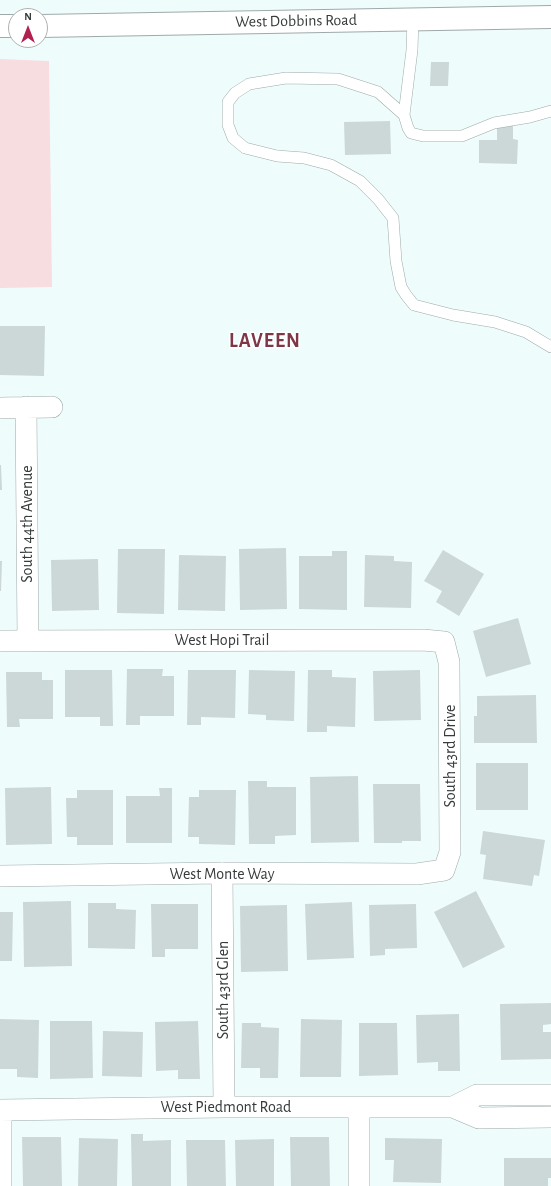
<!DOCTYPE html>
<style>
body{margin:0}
#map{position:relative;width:551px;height:1186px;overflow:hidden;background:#effcfc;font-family:"Alegreya Sans",sans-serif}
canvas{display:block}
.north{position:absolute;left:8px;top:8px;width:40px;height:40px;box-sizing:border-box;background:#fff;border:1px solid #afb1b1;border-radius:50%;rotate:0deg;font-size:11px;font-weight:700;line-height:16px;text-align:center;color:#363b3b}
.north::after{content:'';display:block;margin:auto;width:14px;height:18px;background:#b1204e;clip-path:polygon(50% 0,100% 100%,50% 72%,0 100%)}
</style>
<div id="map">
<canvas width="551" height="1186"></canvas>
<div class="north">N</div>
</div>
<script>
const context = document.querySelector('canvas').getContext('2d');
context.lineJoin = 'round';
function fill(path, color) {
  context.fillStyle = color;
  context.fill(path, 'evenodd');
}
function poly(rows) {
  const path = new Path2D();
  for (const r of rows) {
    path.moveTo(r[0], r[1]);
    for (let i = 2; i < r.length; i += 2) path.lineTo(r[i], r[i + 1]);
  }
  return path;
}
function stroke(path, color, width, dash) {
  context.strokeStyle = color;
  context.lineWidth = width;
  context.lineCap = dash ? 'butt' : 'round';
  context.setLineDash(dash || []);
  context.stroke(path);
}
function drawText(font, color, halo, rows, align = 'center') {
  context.font = font + ' "Alegreya Sans",sans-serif';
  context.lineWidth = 3;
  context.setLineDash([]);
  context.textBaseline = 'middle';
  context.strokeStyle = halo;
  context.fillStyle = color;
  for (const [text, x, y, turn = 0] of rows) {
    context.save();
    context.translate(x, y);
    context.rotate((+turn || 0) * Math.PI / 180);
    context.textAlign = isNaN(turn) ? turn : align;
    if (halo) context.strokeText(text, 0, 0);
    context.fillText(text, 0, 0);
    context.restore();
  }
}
fill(poly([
 [0,59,49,61,52,287,0,288]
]), '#f7dce0');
fill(poly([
 [431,62,449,62,448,86,430,86],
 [390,121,391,154,345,155,344,122],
 [497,124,513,125,513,139,518,140,517,164,479,163,479,140,497,140],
 [0,326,45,326,44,376,0,375],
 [0,465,1,465,2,490,0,490],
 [286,548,287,609,240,610,239,549],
 [118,549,165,549,164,614,117,613],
 [443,550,484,574,459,616,436,602,442,591,424,581],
 [332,551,347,551,347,610,299,609,299,556,332,556],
 [179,555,226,556,225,611,178,610],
 [365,555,394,556,394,561,412,562,411,608,364,607],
 [98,559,99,610,52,611,51,560],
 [0,561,2,561,1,591,0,591],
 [518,618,531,664,486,677,473,631],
 [127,669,163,669,162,676,174,676,174,716,140,716,140,725,126,725],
 [65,670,112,670,113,726,100,726,100,717,65,717],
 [188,670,236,670,235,718,201,717,201,725,187,725],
 [249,670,295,671,294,721,266,720,266,715,248,714],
 [308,670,332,670,332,677,356,678,355,727,327,726,327,732,307,732],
 [420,670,421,720,374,721,373,671],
 [6,672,42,672,42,680,53,680,53,719,19,719,20,727,7,727],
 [536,695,537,743,474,743,474,716,477,716,477,696],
 [476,763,528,763,528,810,476,810],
 [358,776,359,842,311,843,310,777],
 [248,781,267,781,267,787,296,787,296,835,275,836,275,844,249,844],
 [373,784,420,784,421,841,402,841,402,843,374,843],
 [51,787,52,844,6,845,5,788],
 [159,788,172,788,172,843,126,843,126,796,160,796],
 [77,790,113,790,113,845,77,845,77,837,67,837,66,798,77,798],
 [199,790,236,790,235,845,199,844,199,837,188,837,189,797,199,797],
 [483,831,545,840,539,876,534,875,532,886,483,879,486,855,480,854],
 [476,891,505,947,463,968,434,912],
 [71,901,72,966,24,967,23,902],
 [352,902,354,958,307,960,305,904],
 [88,903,116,903,116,909,136,910,135,949,88,948],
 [151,904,198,904,198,949,165,949,165,957,152,957],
 [416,904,417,948,385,949,385,955,370,956,369,905],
 [287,905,288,971,241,972,240,906],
 [0,912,13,912,12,961,0,961],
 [551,1003,551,1024,543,1025,543,1032,551,1032,551,1059,501,1060,500,1004],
 [459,1014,460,1071,438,1071,438,1062,417,1063,416,1015],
 [0,1019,39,1020,38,1078,17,1077,17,1069,0,1069],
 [301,1019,342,1020,341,1077,300,1077],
 [50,1021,92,1021,93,1078,50,1079],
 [198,1021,200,1079,178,1079,178,1070,156,1071,155,1022],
 [242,1023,261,1023,261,1027,279,1028,278,1078,260,1078,260,1068,241,1068],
 [359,1023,397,1023,398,1075,359,1076],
 [103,1031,143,1032,142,1077,102,1076],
 [131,1134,143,1134,143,1141,171,1140,171,1186,132,1186],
 [22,1137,61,1137,62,1186,23,1186],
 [290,1137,329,1137,330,1186,291,1186],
 [79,1138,118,1139,117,1186,78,1186],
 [385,1138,442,1139,441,1183,393,1182,394,1160,385,1160],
 [274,1139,274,1186,236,1186,235,1140],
 [186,1140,225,1140,226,1186,187,1186],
 [504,1158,551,1158,551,1178,548,1178,548,1186,504,1186]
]), '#cbd8d7');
const lane = poly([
 [413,19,412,50,404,115,408,128,411,133,423,136,462,136,494,123,530,117,551,111],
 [404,115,378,92,338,79,286,78,249,84,235,93,228,102,228,125,233,138,245,148,277,156,304,158,331,165,360,181,378,199,393,218,396,261,401,287,406,295,414,305,453,315,495,322,526,332,551,347]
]);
const street = poly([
 [26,407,28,641],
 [0,408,52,407],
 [0,641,423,640,444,642,449,662,450,852,444,870,417,874,222,873,0,876],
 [222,873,224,1107],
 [359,1107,359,1186],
 [453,1107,477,1095,551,1095],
 [0,1110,224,1107,453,1107,479,1118,551,1117],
 [1,1186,1,1110]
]);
const secondary = poly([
 [0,26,16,26],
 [40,26,551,17]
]);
stroke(lane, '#9eaaa9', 12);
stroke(street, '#9eaaa9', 22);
stroke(secondary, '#9eaaa9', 24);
stroke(lane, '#fff', 11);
stroke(street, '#fff', 21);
stroke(secondary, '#fff', 22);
drawText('16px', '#363b3b', '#fff', [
 ["West Dobbins Road",296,21,-1],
 ["South 44th Avenue",27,524,-90],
 ["West Hopi Trail",222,640],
 ["South 43rd Drive",450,756,-90],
 ["West Monte Way",222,874],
 ["South 43rd Glen",223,990,-90],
 ["West Piedmont Road",226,1107]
]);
context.letterSpacing = '1px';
drawText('bold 20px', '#7e3746', '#fff', [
 ["LAVEEN",265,341]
]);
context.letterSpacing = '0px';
</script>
